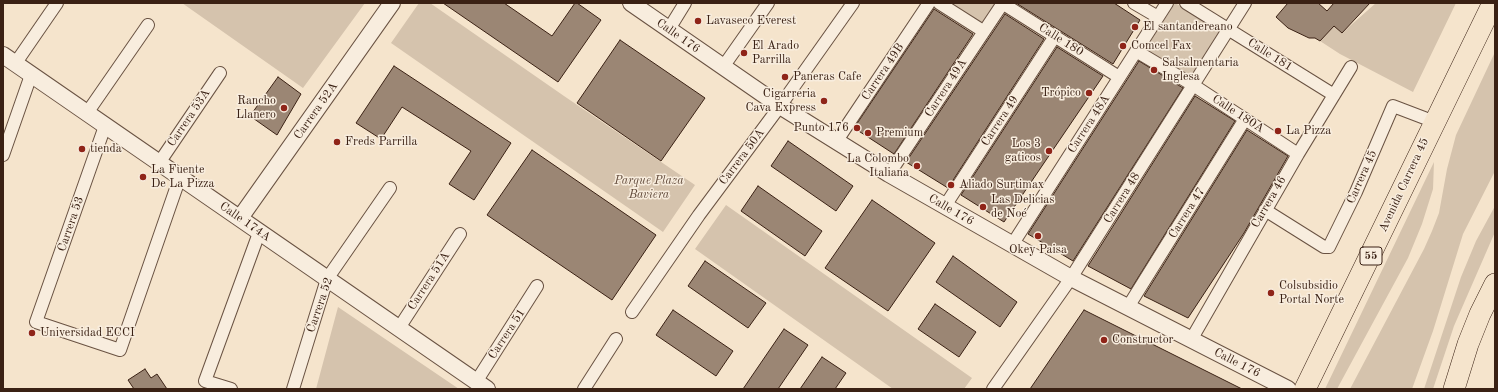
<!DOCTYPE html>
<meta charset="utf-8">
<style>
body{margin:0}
#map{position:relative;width:1498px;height:392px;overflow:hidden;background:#f5e4cc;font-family:"Old Standard TT",serif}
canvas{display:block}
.frame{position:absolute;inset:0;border:4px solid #3a2114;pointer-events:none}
</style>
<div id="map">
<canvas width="1498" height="392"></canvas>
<div class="frame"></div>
</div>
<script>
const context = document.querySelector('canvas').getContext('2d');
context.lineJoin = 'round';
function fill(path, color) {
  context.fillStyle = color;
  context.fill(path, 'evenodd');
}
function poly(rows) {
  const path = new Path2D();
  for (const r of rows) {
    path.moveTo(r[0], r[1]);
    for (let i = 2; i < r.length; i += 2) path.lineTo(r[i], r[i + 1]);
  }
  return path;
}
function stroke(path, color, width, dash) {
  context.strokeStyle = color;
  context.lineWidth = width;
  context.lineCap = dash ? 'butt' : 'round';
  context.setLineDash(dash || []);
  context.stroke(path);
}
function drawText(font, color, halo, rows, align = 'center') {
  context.font = font + ' "Old Standard TT",serif';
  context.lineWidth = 3;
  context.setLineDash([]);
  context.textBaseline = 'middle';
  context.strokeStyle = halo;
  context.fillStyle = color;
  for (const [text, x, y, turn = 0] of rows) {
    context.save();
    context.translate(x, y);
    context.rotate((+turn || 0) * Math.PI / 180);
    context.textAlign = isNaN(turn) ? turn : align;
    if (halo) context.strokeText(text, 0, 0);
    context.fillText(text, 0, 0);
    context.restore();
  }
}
fill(poly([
 [182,3,365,3,303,88],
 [419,3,430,3,564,96,695,185,663,232,391,43],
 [947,3,996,3,982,25],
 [1175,3,1223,31,1193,79,1145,50],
 [1376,3,1456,3,1413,92,1340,54,1320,41,1334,26,1342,33],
 [1495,52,1495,171,1463,234,1433,331,1412,389,1350,389,1424,249,1432,231,1439,213,1447,169,1456,135],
 [1434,162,1433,189,1422,224,1408,258,1337,389,1325,389],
 [726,205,972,378,964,389,893,389,695,249],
 [1495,206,1495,232,1454,326,1433,389,1424,389,1461,277,1476,241],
 [338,307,459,389,316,389]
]), '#d5c3ad');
const building = poly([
 [443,3,504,3,552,36,575,3,577,3,601,20,558,82,443,3],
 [1016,3,1114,3,1140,20,1113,64,1016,3],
 [1288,3,1318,3,1327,11,1334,3,1370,3,1342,33,1334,26,1320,41,1315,38,1309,38,1288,28,1276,17,1288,3],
 [934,9,973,34,894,154,854,128,934,9],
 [1005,14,1044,39,948,188,906,162,1005,14],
 [620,40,705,98,661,161,577,103,620,40],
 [1057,47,1103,76,1004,222,961,195,1057,47],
 [1139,61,1183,88,1073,261,1028,234,1139,61],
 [394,66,511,143,474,200,449,184,471,151,402,107,381,139,356,123,394,66],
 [278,77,301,94,277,135,250,116,278,77],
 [1195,96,1235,121,1131,289,1088,266,1195,96],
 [1247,130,1288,156,1244,233,1188,318,1144,296,1247,130],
 [788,141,853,186,836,211,771,166,788,141],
 [532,150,656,235,612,300,487,215,532,150],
 [758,186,822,231,805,256,741,211,758,186],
 [872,200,935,243,888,311,825,268,872,200],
 [953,256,1017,302,1000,327,936,282,953,256],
 [705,261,766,303,748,328,688,286,705,261],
 [935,304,976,332,959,357,918,329,935,304],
 [673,310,733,351,716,376,656,335,673,310],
 [1084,310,1242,389,1030,389,1084,310],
 [784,329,808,345,778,389,743,389,784,329],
 [822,357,846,373,835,389,800,389,822,357],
 [145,369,151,378,157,374,167,389,134,389,128,380,145,369]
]);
fill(building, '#9b8674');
stroke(building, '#3a2114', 1);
const minor = poly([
 [939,3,983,31],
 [1002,3,1119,77],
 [1134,3,1158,17],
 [1186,3,1334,95],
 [669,29,685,3],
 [1136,51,1193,85,1298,154],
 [15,64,57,3],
 [723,67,768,3],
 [87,113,148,25],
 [105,126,36,322,120,350,180,177],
 [836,142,929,3],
 [3,155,31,75],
 [159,163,220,73],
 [889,174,1003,3],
 [945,206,1055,36],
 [1265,210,1324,247,1329,247,1356,192,1393,106,1435,122],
 [1012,245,1167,3],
 [1128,307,1245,119],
 [632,312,699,215,780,106,853,3],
 [399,328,460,234],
 [1191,340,1298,154,1351,67],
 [476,382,537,286],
 [231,389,205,381,259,233],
 [293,389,327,279,390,188],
 [584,389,616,339],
 [993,389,1071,278,1245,3]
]);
const tertiary = poly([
 [631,3,780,106,889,174,1071,278,1288,389],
 [3,55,487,389],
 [240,218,392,3]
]);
const trunk = poly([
 [1305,389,1493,3],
 [1454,389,1468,344,1480,314,1495,284]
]);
stroke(minor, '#695242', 14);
stroke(tertiary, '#695242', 18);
stroke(trunk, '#3a2114', 22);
stroke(minor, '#f8edde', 12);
stroke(tertiary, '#f8edde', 16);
stroke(trunk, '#f5e4cc', 21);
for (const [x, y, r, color] of [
 [698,21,4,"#8f2418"],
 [1135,27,4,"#8f2418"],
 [1123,46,4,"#8f2418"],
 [744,53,4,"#8f2418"],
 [1154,70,4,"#8f2418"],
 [785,77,4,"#8f2418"],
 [1089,93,4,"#8f2418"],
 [824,101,4,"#8f2418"],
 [284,108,4,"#8f2418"],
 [857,128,4,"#8f2418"],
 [1278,131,4,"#8f2418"],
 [868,133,4,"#8f2418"],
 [337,142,4,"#8f2418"],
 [82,149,4,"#8f2418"],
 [1049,151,4,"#8f2418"],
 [917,166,4,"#8f2418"],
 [143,177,4,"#8f2418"],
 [951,185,4,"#8f2418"],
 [983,207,4,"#8f2418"],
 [1038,236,4,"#8f2418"],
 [1271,293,4,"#8f2418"],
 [32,333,4,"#8f2418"],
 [1104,340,4,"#8f2418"]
]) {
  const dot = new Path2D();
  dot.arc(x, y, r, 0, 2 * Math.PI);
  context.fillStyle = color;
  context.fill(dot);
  stroke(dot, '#f8edde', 1.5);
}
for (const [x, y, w] of [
 [1371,256,22]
]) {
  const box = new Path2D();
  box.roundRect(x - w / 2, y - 9, w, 18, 3);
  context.fillStyle = '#f8edde';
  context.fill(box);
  stroke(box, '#3a2114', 1);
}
drawText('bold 11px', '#3a2114', null, [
 ["55",1371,256]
]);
drawText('12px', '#3a2114', '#f8edde', [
 ["Lavaseco Everest",706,21],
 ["El santandereano",1143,27],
 ["El Arado",752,46],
 ["Parrilla",752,60],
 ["Comcel Fax",1131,46],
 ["Salsalmentaria",1162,63],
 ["Inglesa",1162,77],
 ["Paneras Cafe",793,77],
 ["Trópico",1081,93,"right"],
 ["Cigarreria",816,94,"right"],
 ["Cava Express",816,108,"right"],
 ["Rancho",276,101,"right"],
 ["Llanero",276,115,"right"],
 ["Punto 176",849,128,"right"],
 ["La Pizza",1286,131],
 ["Premium",876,133],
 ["Freds Parrilla",345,142],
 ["Los 3",1041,144,"right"],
 ["gaticos",1041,158,"right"],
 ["tienda",90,149],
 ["La Colombo",909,159,"right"],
 ["Italiana",909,173,"right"],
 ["La Fuente",151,170],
 ["De La Pizza",151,184],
 ["Aliado Surtimax",959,185],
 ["Las Delicias",991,200],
 ["de Noé",991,214],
 ["Okey Paisa",1038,250,"center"],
 ["Colsubsidio",1279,286],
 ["Portal Norte",1279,300],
 ["Universidad ECCI",40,333],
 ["Constructor",1112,340]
], 'left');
drawText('12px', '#3a2114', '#f8edde', [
 ["Calle 176",678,36,35],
 ["Calle 180",1061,40,32],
 ["Calle 181",1270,55,32],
 ["Carrera 49B",883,72,-56],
 ["Carrera 49A",946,88,-57],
 ["Carrera 52A",316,111,-55],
 ["Calle 180A",1238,114,33],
 ["Carrera 53A",189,118,-56],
 ["Carrera 49",1000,121,-57],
 ["Carrera 48A",1089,124,-57],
 ["Carrera 50A",742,157,-53],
 ["Carrera 45",1362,177,-66],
 ["Avenida Carrera 45",1404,185,-65],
 ["Carrera 48",1122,198,-58],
 ["Carrera 46",1269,202,-60],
 ["Calle 176",951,210,30],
 ["Carrera 47",1187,213,-58],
 ["Calle 174A",245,222,35],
 ["Carrera 53",71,224,-71],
 ["Carrera 51A",429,281,-57],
 ["Carrera 52",320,305,-71],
 ["Carrera 51",507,334,-57],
 ["Calle 176",1237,363,27]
]);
drawText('italic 12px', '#614a3a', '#f8edde', [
 ["Parque Plaza",649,181],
 ["Baviera",649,195]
]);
</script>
